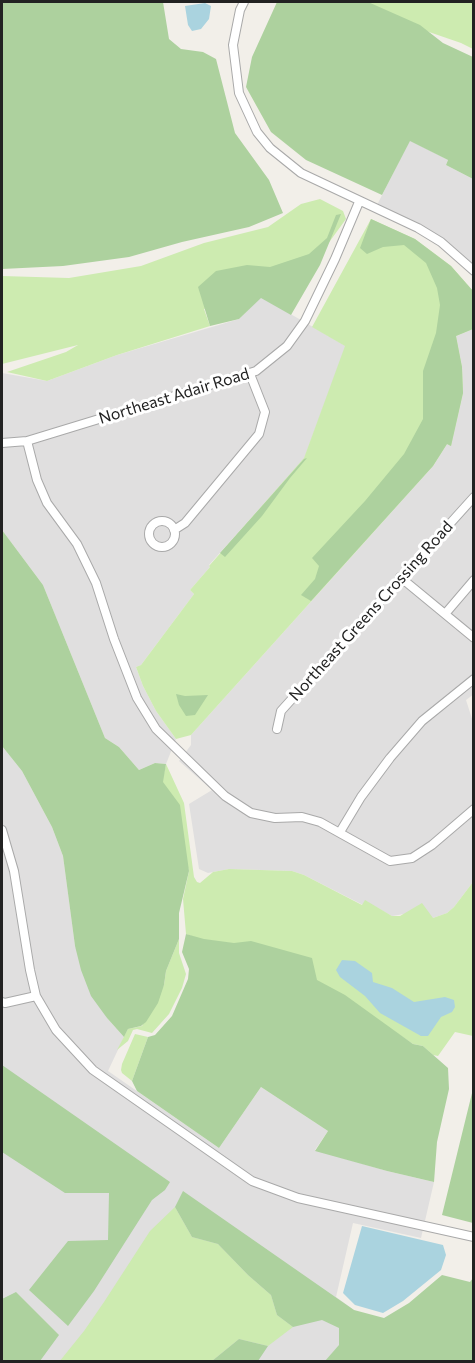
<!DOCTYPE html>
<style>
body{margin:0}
#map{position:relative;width:475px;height:1363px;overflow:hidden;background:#f2efe9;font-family:Commissioner,sans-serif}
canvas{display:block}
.frame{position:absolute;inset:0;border:3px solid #222;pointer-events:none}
</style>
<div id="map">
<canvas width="475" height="1363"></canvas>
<div class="frame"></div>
</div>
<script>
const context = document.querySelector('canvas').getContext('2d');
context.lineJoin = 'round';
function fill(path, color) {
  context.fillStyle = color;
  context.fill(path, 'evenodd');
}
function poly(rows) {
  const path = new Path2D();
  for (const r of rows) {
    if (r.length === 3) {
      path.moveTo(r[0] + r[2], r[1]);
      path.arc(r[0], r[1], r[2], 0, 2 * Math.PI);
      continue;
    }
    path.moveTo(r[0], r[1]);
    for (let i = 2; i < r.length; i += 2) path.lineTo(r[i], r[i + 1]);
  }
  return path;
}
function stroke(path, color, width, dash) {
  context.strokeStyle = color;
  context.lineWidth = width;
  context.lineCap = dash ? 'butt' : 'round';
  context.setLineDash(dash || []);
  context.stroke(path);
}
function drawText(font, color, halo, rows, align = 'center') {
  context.font = font + ' Commissioner,sans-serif';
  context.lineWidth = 6;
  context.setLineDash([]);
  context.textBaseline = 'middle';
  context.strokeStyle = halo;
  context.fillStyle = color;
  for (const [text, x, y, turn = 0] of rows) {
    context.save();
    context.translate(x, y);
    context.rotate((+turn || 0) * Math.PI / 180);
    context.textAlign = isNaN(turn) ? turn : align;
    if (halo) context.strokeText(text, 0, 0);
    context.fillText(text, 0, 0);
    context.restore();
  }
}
fill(poly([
 [410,140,448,160,446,165,473,179,473,271,441,242,376,207],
 [261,297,346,346,304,459,209,565,210,567,190,590,194,594,141,665,136,667,143,686,156,711,176,739,166,764,155,763,139,770,119,747,105,738,43,585,2,530,2,373,47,381,117,355,239,319],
 [473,329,474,694,466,700,474,725,473,882,454,907,447,913,433,918,404,914,392,916,365,901,363,905,304,875,292,871,229,869,208,873,199,869,189,804,212,790,179,761,191,745,191,735,433,466,447,444,451,445,463,393,462,367,456,336],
 [2,746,22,771,52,827,63,856,75,946,107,1018,124,1037,108,1071,219,1148,261,1087,328,1131,315,1150,387,1171,434,1182,421,1238,353,1223,336,1297,425,1361,2,1361]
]), '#e0dfdf');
fill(poly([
 [342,2,473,2,473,49,461,43],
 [320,199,343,211,346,219,309,270,204,309,210,326,117,355,47,381,7,372,66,352,78,345,2,364,2,276,69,278,141,266,204,243,268,227,301,204],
 [371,219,415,239,451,266,473,291,473,329,456,336,462,367,463,393,451,446,447,444,433,466,191,735,176,739,156,711,143,686,136,667,141,665,194,594,190,590,210,567,209,566,304,458,345,346,312,327],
 [166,764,184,803,194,877,197,882,200,883,213,872,229,869,292,871,304,875,362,905,365,900,392,916,400,916,422,903,433,918,447,913,454,907,473,882,473,1036,455,1032,438,1056,433,1055,423,1046,413,1044,383,1024,220,947,186,934,183,899,189,871,162,782],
 [179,939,179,953,186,974,182,988,169,1014,152,1033,137,1029,133,1030,128,1041,117,1050,128,1029,142,1026,164,985,166,971],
 [135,1034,148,1037,132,1081,122,1073,121,1070,122,1064],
 [175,1207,192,1237,218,1244,248,1275,271,1295,277,1315,293,1327,268,1346,239,1339,212,1361,59,1362,84,1331,104,1302,150,1231]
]), '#cdebb0');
fill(poly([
 [2,2,163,2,169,39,181,49,203,52,216,59,235,133,269,180,283,213,249,227,182,242,129,257,63,266,2,269],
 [277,2,368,2,420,25,443,43,473,57,473,179,446,165,448,160,410,141,382,195,306,160,271,132,246,87,252,57],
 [341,214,320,265,291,315,261,298,239,319,210,326,198,287,216,271,247,265,270,267,309,254,327,238,336,215],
 [371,219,415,239,451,266,473,291,473,329,456,336,462,367,463,393,451,446,447,444,433,466,311,601,301,595,315,579,319,566,312,558,365,501,404,454,423,419,423,371,436,333,440,305,437,288,426,263,404,245,383,247,367,254,360,248],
 [307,458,290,478,262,516,225,557,220,553,304,459],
 [2,530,43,585,105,738,119,747,139,770,155,763,166,764,163,782,180,805,189,871,179,913,179,939,166,971,164,985,158,1003,146,1022,141,1026,128,1029,124,1037,107,1018,91,996,81,970,75,946,63,856,52,827,22,771,2,746],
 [176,694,185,696,208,695,195,715,186,716,179,705],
 [186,934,204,939,234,943,251,941,312,958,317,980,345,995,413,1044,423,1046,448,1068,449,1089,437,1142,434,1182,387,1171,315,1151,328,1131,261,1087,219,1148,137,1091,132,1081,148,1037,155,1035,172,1016,188,979,189,969,182,952],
 [2,1065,170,1182,165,1190,152,1200,94,1291,68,1326,29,1290,68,1241,108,1240,109,1193,65,1193,2,1152],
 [473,1089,474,1223,473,1223,442,1215],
 [183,1191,354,1310,384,1318,409,1303,442,1275,470,1282,473,1278,473,1361,325,1361,339,1345,339,1328,322,1320,293,1327,277,1315,271,1295,248,1275,218,1244,192,1237,175,1207],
 [16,1292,59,1335,40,1361,2,1361,2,1299],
 [239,1339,268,1346,258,1361,212,1361]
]), '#add19e');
fill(poly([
 [205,3,211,6,209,19,201,29,192,31,188,25,185,6],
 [342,960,355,961,372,973,373,982,392,988,414,1002,445,997,454,1000,455,1007,452,1012,441,1017,428,1036,421,1036,380,1013,365,996,340,977,336,970],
 [362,1226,443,1245,446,1255,441,1270,403,1301,383,1313,355,1305,343,1293]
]), '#aad3df');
const street = poly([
 [244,2,240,10,233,45,239,93,257,132,270,148,301,173,418,228,441,242,474,271],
 [27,441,37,480,47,503,77,544,96,583,114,639,137,698,156,729,225,796,251,813,275,818,302,817,320,822,390,861,412,858,432,845,474,809],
 [2,443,27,441,256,371,287,346,305,321,335,259,359,202],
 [162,534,13],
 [174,530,185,523,259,434,265,412,250,374],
 [400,577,474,638],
 [445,614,474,580],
 [277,729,281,711,474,497],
 [2,830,14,871,30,970,36,996,56,1030,93,1070,252,1181,298,1198,474,1237],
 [340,832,361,797,390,758,422,721,474,679],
 [2,1002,5,1003,36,996]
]);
stroke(street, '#a9a9a9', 10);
stroke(street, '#fff', 8);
drawText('16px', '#222', '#fff', [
 ["Northeast Adair Road",174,396,-17],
 ["Northeast Greens Crossing Road",371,611,-48]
]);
</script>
